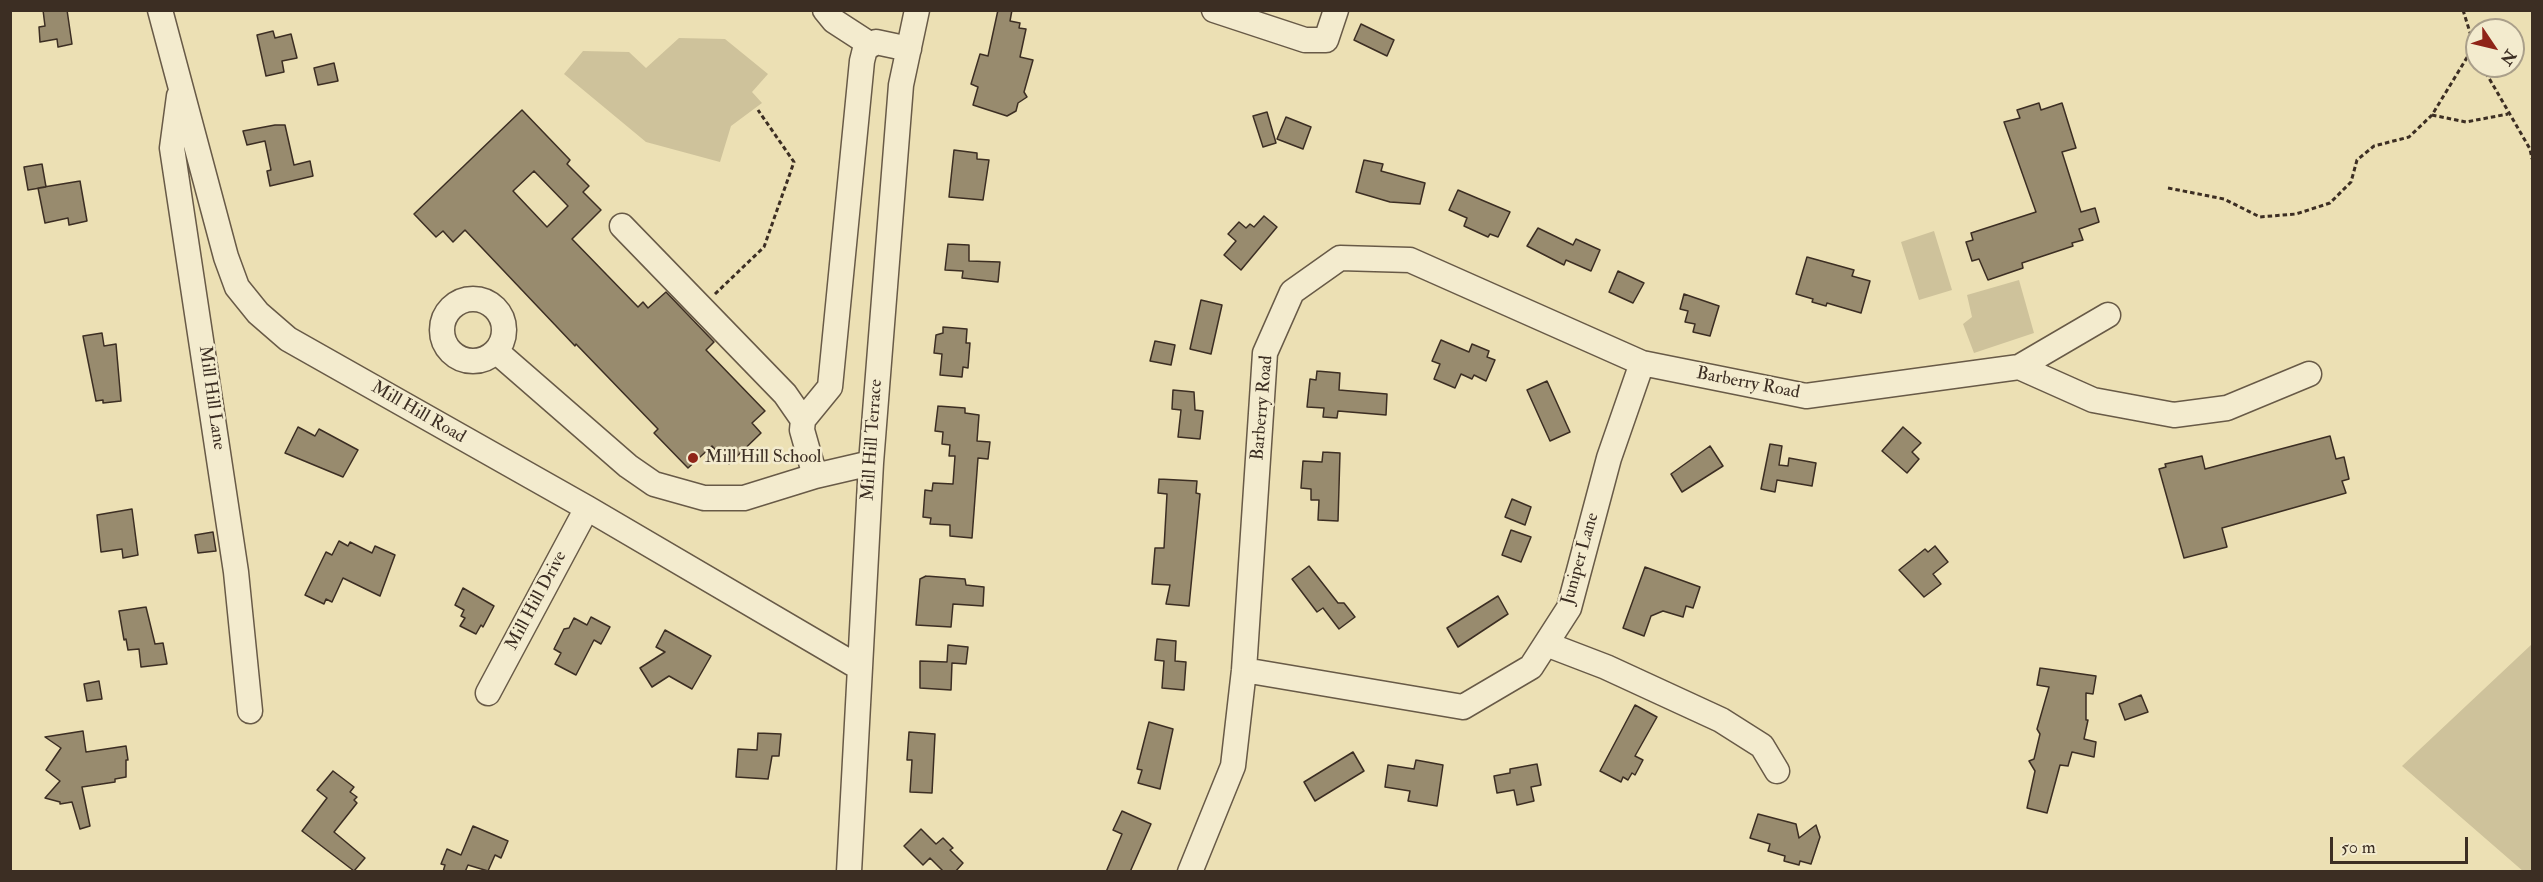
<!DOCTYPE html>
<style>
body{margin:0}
#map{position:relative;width:2543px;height:882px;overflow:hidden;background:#ece0b4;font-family:"IM FELL Double Pica",serif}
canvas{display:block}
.frame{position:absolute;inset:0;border:12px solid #3c2e23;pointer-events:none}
.north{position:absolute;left:2465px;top:18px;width:60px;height:60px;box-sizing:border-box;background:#f3ebce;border:2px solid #aa9f8a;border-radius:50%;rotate:125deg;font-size:16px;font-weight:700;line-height:24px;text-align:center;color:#3c2e23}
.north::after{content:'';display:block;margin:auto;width:21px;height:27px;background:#8f2418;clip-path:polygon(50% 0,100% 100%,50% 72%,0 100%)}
.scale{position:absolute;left:2330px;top:837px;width:138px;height:27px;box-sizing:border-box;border:3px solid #3c2e23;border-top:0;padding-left:8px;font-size:18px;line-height:21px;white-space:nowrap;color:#3c2e23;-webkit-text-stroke:4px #f3ebce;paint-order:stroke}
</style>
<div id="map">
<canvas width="2543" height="882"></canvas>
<div class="frame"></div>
<div class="north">N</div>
<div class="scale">50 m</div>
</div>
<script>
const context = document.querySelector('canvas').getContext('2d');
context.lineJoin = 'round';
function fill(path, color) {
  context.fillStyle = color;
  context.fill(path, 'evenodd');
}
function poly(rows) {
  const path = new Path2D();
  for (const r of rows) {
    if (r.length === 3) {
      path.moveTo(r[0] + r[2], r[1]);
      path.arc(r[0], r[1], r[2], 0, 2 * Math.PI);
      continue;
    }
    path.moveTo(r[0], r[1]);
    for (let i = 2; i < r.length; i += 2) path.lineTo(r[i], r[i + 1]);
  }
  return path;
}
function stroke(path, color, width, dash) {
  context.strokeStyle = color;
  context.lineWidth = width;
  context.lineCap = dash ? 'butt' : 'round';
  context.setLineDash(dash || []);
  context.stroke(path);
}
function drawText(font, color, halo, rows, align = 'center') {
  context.font = font + ' "IM FELL Double Pica",serif';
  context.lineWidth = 5;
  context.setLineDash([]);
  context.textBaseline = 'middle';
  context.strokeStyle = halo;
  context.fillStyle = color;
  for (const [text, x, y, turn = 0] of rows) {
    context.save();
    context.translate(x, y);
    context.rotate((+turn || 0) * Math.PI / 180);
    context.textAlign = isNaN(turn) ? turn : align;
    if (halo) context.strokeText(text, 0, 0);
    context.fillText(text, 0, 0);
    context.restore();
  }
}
fill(poly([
 [679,38,725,39,768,74,752,92,762,103,731,126,720,162,646,142,564,74,583,51,629,52,646,68],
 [1934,231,1952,290,1919,300,1901,242],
 [2019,280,2034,333,1974,353,1963,324,1972,317,1967,295],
 [2532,644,2532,871,2524,872,2402,766]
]), '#cec29b');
const building = poly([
 [43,10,67,10,72,44,58,47,57,39,40,42,39,27,45,26,43,10],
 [998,10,1012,10,1010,21,1020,23,1019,28,1026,29,1020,57,1033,60,1024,92,1027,97,1018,103,1016,111,1007,116,973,105,978,87,971,84,980,54,988,56,998,10],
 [1361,24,1394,40,1387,56,1354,40,1361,24],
 [273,31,275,38,291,34,297,58,282,61,284,72,266,76,257,35,273,31],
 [334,63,338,81,318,85,314,68,334,63],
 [2039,103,2041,110,2062,103,2076,148,2062,152,2081,212,2095,208,2099,222,2079,229,2083,240,2072,243,2073,246,2022,263,2023,268,1988,280,1979,259,1972,261,1966,242,1973,240,1971,233,2036,212,2004,122,2020,118,2017,110,2039,103],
 [522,110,570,160,567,164,589,186,583,192,601,210,572,239,638,307,643,302,648,308,666,292,714,342,706,350,765,411,752,423,761,433,729,464,712,446,688,468,654,433,658,429,576,344,575,346,465,230,453,242,443,231,436,237,414,214,522,110],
 [534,171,568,206,547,227,513,191,534,171],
 [1267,112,1276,143,1263,147,1253,116,1267,112],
 [1286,117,1311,127,1303,149,1277,139,1286,117],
 [275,125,285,125,294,165,310,161,313,176,270,186,267,171,271,170,265,141,247,145,243,131,275,125],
 [954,150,977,153,977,159,989,160,983,200,949,197,954,150],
 [1364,160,1383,164,1381,171,1425,183,1420,204,1390,202,1356,192,1364,160],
 [42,164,46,187,28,190,24,167,42,164],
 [80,181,87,221,69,225,68,218,45,223,38,188,80,181],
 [1458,190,1510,212,1498,237,1490,234,1488,237,1464,226,1467,218,1449,210,1458,190],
 [1264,216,1277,227,1241,270,1224,255,1236,241,1228,234,1239,222,1246,228,1250,224,1254,227,1264,216],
 [1538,228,1573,245,1576,239,1600,250,1591,271,1566,260,1564,265,1527,246,1538,228],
 [948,244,969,245,969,261,1000,262,998,282,962,278,963,271,945,270,948,244],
 [1807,257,1854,270,1852,276,1870,281,1861,313,1827,303,1826,306,1812,302,1813,299,1796,294,1807,257],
 [1618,271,1644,283,1633,303,1609,292,1618,271],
 [1684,294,1719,306,1710,336,1693,332,1695,324,1685,322,1688,311,1680,309,1684,294],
 [1201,300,1222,305,1211,354,1190,349,1201,300],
 [943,327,967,329,966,343,970,343,968,368,963,367,962,377,940,375,942,354,934,353,936,335,943,333,943,327],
 [102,333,104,346,116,344,121,401,103,403,103,400,96,401,83,336,102,333],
 [1441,340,1469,352,1472,344,1489,351,1487,357,1495,360,1486,381,1474,375,1472,379,1461,374,1455,388,1434,379,1440,364,1432,361,1441,340],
 [1155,341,1175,345,1171,365,1150,361,1155,341],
 [1317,371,1340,373,1339,390,1387,394,1386,415,1338,411,1337,418,1323,417,1324,408,1307,407,1310,379,1316,380,1317,371],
 [1547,381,1570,432,1550,441,1527,390,1547,381],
 [1173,390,1194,392,1195,410,1203,411,1200,439,1178,437,1181,410,1172,409,1173,390],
 [938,406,965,408,965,413,979,415,977,441,990,442,988,459,978,458,972,538,950,536,950,525,930,524,931,518,923,517,925,490,932,491,933,483,953,484,955,456,949,456,950,445,942,444,943,432,935,431,938,406],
 [298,427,315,436,319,429,358,450,343,477,285,453,298,427],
 [1903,427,1921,443,1912,452,1919,459,1907,473,1882,451,1903,427],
 [2330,436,2336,459,2344,457,2349,479,2342,481,2346,493,2222,528,2227,547,2184,558,2159,469,2166,467,2165,464,2202,456,2205,469,2330,436],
 [1770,444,1782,446,1779,465,1788,466,1789,458,1816,463,1812,486,1777,480,1775,492,1761,489,1770,444],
 [1710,446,1723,466,1682,492,1671,474,1710,446],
 [1323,452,1340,453,1338,521,1318,520,1319,500,1311,500,1311,489,1301,488,1303,461,1322,462,1323,452],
 [1159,479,1197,481,1196,493,1200,494,1189,606,1166,604,1170,585,1152,584,1155,548,1164,548,1167,494,1158,493,1159,479],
 [1512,499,1531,507,1525,525,1505,517,1512,499],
 [132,509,138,555,123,558,122,549,101,552,97,515,132,509],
 [1511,530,1531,537,1521,562,1502,555,1511,530],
 [213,532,216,551,198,553,195,535,213,532],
 [339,541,348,546,350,542,372,553,375,546,395,555,380,596,343,578,332,602,326,599,324,604,305,595,326,552,332,555,339,541],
 [1935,546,1948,562,1933,574,1941,584,1924,597,1899,570,1925,549,1928,552,1935,546],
 [1309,566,1338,603,1344,603,1355,617,1339,629,1323,608,1317,612,1292,579,1309,566],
 [1645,567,1700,587,1693,608,1686,606,1683,617,1663,611,1651,616,1644,636,1623,628,1645,567],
 [926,576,965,579,966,585,984,587,983,606,953,604,951,627,916,625,920,579,926,576],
 [463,588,494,606,483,627,481,625,476,634,460,626,465,618,461,616,464,610,455,605,463,588],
 [1498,596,1508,614,1458,647,1447,628,1498,596],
 [146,607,155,644,163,643,167,664,141,667,139,649,128,650,126,639,124,640,119,611,146,607],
 [591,617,610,627,601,644,594,640,576,675,555,664,561,653,554,649,564,629,569,628,574,618,587,625,591,617],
 [665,630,711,656,692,689,669,676,652,687,640,668,665,652,656,647,665,630],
 [1157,639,1176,641,1175,661,1186,662,1184,690,1162,688,1164,661,1155,660,1157,639],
 [948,645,968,647,966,664,952,663,951,690,920,688,920,661,947,662,948,645],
 [2040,668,2096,676,2093,694,2086,693,2086,720,2088,720,2084,739,2096,742,2094,757,2072,752,2068,766,2060,765,2047,813,2027,808,2035,771,2029,761,2034,759,2040,734,2037,729,2049,687,2037,685,2040,668],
 [99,681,102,699,87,701,84,684,99,681],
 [2141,695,2148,712,2125,720,2119,704,2141,695],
 [1635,705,1657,717,1635,756,1643,760,1635,775,1632,773,1628,780,1623,777,1621,782,1600,771,1635,705],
 [1149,722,1173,729,1160,789,1138,783,1142,770,1137,769,1149,722],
 [83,731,86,752,126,746,128,760,126,760,126,777,115,779,115,782,82,787,90,826,80,829,72,802,60,804,60,802,45,798,60,781,46,770,61,748,45,737,83,731],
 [909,732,935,734,932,793,910,792,912,760,907,760,909,732],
 [758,733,781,734,779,756,772,756,768,779,736,777,738,749,757,750,758,733],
 [1353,752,1364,771,1315,801,1304,782,1353,752],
 [1416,760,1443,765,1437,806,1408,801,1410,791,1385,787,1388,765,1414,769,1416,760],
 [1537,764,1541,785,1531,787,1534,801,1517,805,1514,790,1497,793,1494,776,1510,773,1510,769,1537,764],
 [333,771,354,787,350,792,357,797,354,800,357,803,334,832,365,858,354,871,302,831,327,798,317,790,333,771],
 [1122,811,1151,824,1130,872,1106,872,1122,834,1113,830,1122,811],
 [1758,814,1796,824,1799,838,1816,825,1820,837,1811,864,1800,861,1799,865,1784,861,1785,856,1768,851,1770,844,1750,838,1758,814],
 [473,826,508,841,501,858,495,855,488,871,468,865,465,872,443,872,445,865,441,864,447,849,461,855,473,826],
 [921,829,936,844,943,838,953,848,950,850,963,863,955,872,944,872,930,858,923,865,904,846,921,829]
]);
fill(building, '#988b6e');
stroke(building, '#3c2e23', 1.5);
const minor = poly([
 [160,10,226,257,237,287,258,313,288,339,587,508,860,668],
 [825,10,834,21,871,45],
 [1214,10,1305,40,1326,40,1336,10],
 [179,96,172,148,236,572,250,711],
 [622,226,785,394,803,420],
 [473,330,31],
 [497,352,628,466,654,484,704,498,744,498,815,476,871,463],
 [2019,367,2093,400,2174,415,2227,408,2309,374],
 [815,476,802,430,803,420,830,387,862,61,865,49,876,42,909,49],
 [1546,644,1606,667,1721,720,1762,746,1777,771],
 [1244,670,1463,707,1531,667,1569,608,1609,458,1642,363],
 [488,693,587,508],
 [849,872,871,463,901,85,917,10],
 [1190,872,1233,766,1244,670,1265,353,1292,292,1340,258,1410,260,1642,363,1806,396,2019,367,2108,315]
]);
stroke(minor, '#685a47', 27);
stroke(poly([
 [2463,10,2477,55],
 [2482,66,2530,149,2532,159],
 [2432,115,2466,122,2508,114],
 [2168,188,2224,199,2260,217,2296,214,2330,203,2351,182,2357,160,2374,146,2409,137,2432,115,2474,46],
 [715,294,764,247,794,162,758,110]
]), '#3c2e23', 3, [4.5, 3]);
stroke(minor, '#f3ebce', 24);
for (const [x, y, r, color] of [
 [693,458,6,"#8f2418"]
]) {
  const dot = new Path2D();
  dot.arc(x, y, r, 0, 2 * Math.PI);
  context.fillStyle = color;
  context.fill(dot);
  stroke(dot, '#f3ebce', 2);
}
drawText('18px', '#3c2e23', '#f3ebce', [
 ["Barberry Road",1748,384,11],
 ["Mill Hill Lane",211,398,82],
 ["Barberry Road",1263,408,-85],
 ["Mill Hill Road",418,413,30],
 ["Mill Hill Terrace",873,440,-86],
 ["Juniper Lane",1581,559,-74],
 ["Mill Hill Drive",537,601,-62]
]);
drawText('18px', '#3c2e23', '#f3ebce', [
 ["Mill Hill School",705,458]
], 'left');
</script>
